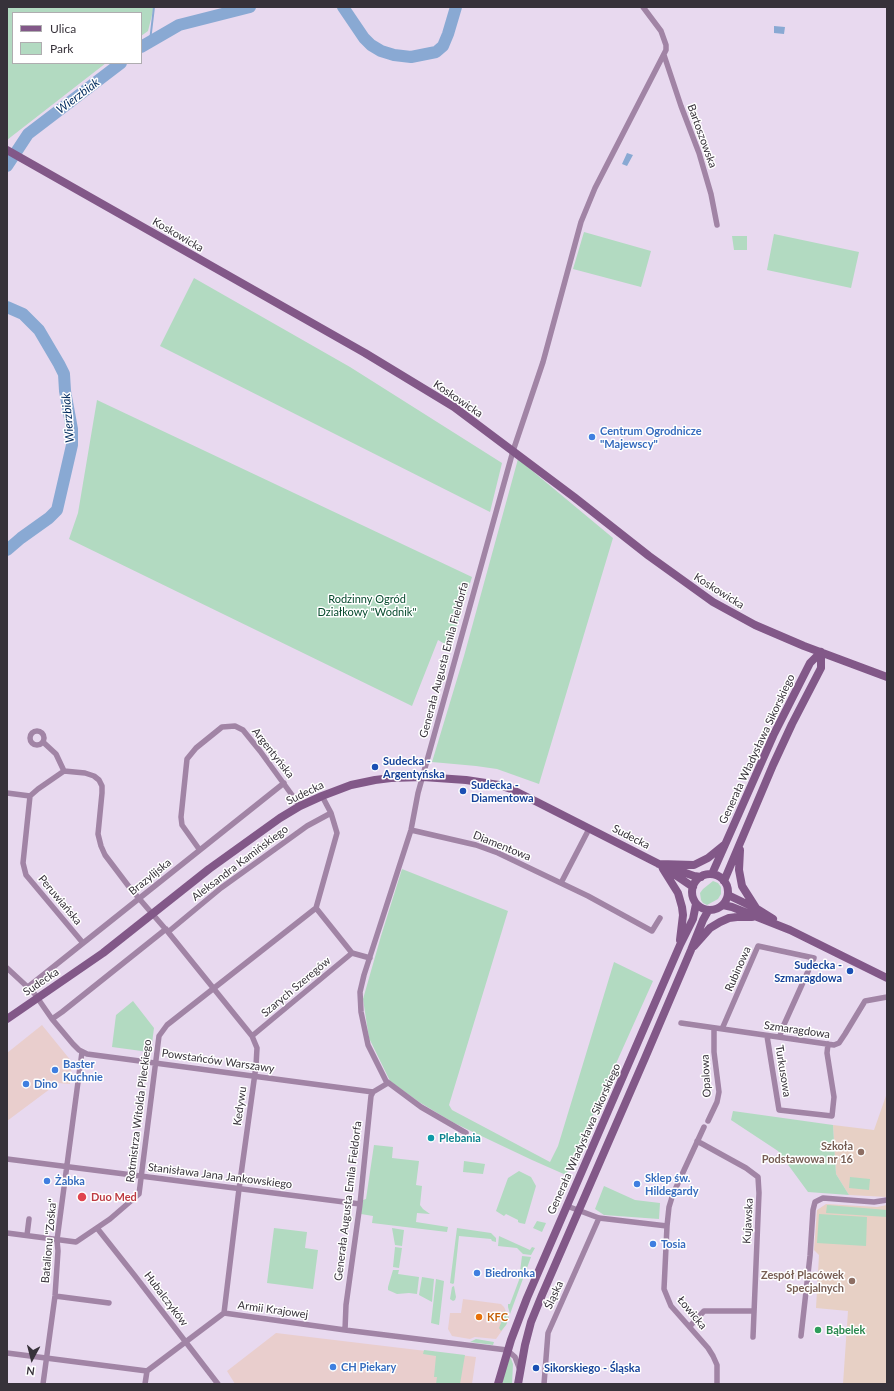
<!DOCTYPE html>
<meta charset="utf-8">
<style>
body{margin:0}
#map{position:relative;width:894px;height:1391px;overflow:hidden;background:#e8d9ef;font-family:Lato,sans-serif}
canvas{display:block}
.frame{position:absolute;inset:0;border:8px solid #37323a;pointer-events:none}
.legend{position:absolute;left:12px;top:12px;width:130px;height:52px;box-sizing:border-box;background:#fff;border:1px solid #afadb0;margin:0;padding:5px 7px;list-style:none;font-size:12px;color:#37323a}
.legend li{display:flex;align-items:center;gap:8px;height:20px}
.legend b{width:20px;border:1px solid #afadb0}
.north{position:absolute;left:12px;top:1339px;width:40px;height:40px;-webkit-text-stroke:3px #fff;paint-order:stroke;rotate:187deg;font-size:11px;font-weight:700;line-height:16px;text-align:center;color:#37323a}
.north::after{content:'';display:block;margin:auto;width:14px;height:18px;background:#37323a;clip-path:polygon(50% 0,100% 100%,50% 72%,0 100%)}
</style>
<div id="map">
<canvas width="894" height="1391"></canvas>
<div class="frame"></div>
<ul class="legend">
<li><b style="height:5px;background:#825888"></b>Ulica</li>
<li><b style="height:11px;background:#b2dac1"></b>Park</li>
</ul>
<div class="north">N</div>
</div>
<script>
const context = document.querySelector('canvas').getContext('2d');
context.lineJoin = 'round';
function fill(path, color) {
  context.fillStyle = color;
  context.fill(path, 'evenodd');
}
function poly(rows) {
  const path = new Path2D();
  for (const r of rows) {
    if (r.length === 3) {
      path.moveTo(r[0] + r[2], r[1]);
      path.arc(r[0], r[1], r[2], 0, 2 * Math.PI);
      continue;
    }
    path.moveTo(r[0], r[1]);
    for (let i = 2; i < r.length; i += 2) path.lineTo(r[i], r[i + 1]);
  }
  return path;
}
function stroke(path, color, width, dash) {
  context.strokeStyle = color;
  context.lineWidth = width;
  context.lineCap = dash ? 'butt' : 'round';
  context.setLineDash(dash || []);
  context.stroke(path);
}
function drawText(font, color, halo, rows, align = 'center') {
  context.font = font + ' Lato,sans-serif';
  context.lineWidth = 3;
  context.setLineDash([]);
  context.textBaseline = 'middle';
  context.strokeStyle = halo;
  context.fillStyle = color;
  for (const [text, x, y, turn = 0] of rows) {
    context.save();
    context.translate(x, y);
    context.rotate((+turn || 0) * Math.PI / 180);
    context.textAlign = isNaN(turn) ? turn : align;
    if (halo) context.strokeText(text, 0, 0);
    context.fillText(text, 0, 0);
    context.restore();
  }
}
fill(poly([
 [42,1025,72,1062,70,1084,58,1083,7,1121,7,1053],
 [463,1299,501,1304,504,1307,509,1317,506,1325,496,1339,475,1337,470,1339,452,1336,448,1329,450,1313,461,1313],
 [276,1333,476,1357,472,1384,235,1384,227,1371]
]), '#e9cecd');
fill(poly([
 [887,1093,887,1197,849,1195,836,1174,833,1125,874,1130],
 [826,1204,877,1207,887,1205,887,1384,843,1384,848,1311,816,1308,819,1255,814,1250,817,1210]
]), '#e7d0c5');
fill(poly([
 [7,7,154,7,148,31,141,36,141,13,13,13,13,63,106,63,7,140],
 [584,232,651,251,641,287,573,269],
 [774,234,859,252,851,288,767,270],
 [732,236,747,236,747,250,734,250],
 [194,278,350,367,502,463,490,512,160,346],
 [97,400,472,577,450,647,438,640,412,706,69,539,78,513],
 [518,459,613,538,539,784,497,769,476,766,432,762,464,656],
 [402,869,508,911,449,1105,452,1110,550,1162,558,1146,614,962,653,981,566,1175,532,1160,454,1123,419,1102,390,1081,369,1038,363,999,381,936],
 [713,881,718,883,721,887,721,894,718,899,707,905,703,903,701,900,700,893,703,889],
 [133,1001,154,1028,151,1051,149,1052,112,1047,116,1015],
 [733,1111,833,1125,836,1174,849,1195,808,1192,778,1151,731,1120],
 [374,1145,393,1147,392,1158,419,1161,416,1185,422,1186,420,1205,423,1209,430,1214,417,1213,416,1222,448,1227,447,1232,372,1223,373,1216,361,1214,363,1200,366,1199],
 [464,1161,485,1164,483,1174,463,1172],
 [519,1171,531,1177,536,1186,525,1224,520,1223,518,1222,518,1220,506,1214,504,1216,496,1211,508,1178],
 [850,1177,870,1179,869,1190,849,1188],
 [604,1186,635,1200,660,1203,659,1219,604,1215,595,1209],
 [827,1205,887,1210,887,1217,826,1213],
 [819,1214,867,1217,866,1246,817,1243],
 [537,1221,546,1223,542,1232,533,1228],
 [274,1228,307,1232,305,1248,318,1250,313,1289,267,1283],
 [392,1228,404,1230,402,1246,395,1245],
 [457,1228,491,1233,496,1238,496,1242,492,1241,491,1239,459,1236,454,1283,453,1284,450,1283],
 [499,1236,530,1250,532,1247,535,1248,531,1255,523,1254,517,1248,498,1246],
 [395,1247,402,1248,399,1268,393,1267],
 [522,1256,531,1257,510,1314,508,1307,508,1304,510,1304,519,1280],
 [393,1270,399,1270,398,1274,419,1277,417,1294,409,1293,397,1294,388,1290,388,1287],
 [422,1277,434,1279,432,1302,419,1295],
 [436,1279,444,1281,439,1325,431,1323],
 [454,1286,456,1297,455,1300,453,1301,450,1299,452,1287],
 [504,1310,509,1318,506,1325,501,1331,499,1328,504,1315],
 [476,1339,494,1342,493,1345,470,1342],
 [424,1350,465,1355,460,1384,436,1384,437,1377,434,1377,436,1356,423,1354],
 [510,1356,513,1364,512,1384,502,1384,508,1360]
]), '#b2dac1');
fill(poly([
 [774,26,785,27,784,34,774,33],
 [627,153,633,155,627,166,622,164]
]), '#89a9d3');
stroke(poly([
 [150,41,154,7]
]), '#89a9d3', 2);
stroke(poly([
 [343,7,364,38,371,45,381,51,394,55,411,57,436,52,443,46,448,34,456,7],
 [141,47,179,25,250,7],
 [7,166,28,134,121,63],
 [7,307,23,314,39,330,59,364,64,374,65,391,72,429,72,445,57,510,49,518,21,538,7,550]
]), '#89a9d3', 12);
stroke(poly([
 [664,55,681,106,699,153,711,194,717,225],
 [37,738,7],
 [43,742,56,754,64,771,85,773,94,776,99,780,102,786,102,793,98,834,101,846,105,855,130,888,168,932,221,888,307,826,331,813],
 [7,793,30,796],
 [30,796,23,863,26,875,83,943],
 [30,796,38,789,64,771],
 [411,830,476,845,498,853,588,896,652,931,660,918],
 [199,849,182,825,181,817,187,759,196,748,222,727,235,726,243,730,260,751,300,806],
 [561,883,589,829],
 [168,932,252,1036,257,1048,256,1066,239,1189,224,1313],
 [352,953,370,958],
 [7,968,34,993,52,1019,73,1044,79,1050,87,1054,373,1092],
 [28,987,284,783],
 [52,1019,62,1012,166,929],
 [681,1023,834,1045,839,1043,845,1034,865,1001,887,997],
 [722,1029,758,946,814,958,782,1029,780,1036],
 [252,1036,352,953,316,908],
 [767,1036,779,1110,832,1116,834,1097,827,1053,828,1044],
 [708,1121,717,1102,719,1092,714,1052,714,1028],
 [704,1127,673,1194,669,1207,667,1226,664,1289,671,1306,708,1348,713,1356,717,1365,717,1384],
 [466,1133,421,1107,386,1081,368,1045,361,1012,360,992,364,975,411,830,418,793,513,451,543,362,581,222,595,188,666,50,666,45,661,31,643,7],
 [697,1141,746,1168,758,1177,759,1193,753,1337],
 [7,1159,360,1204],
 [567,1206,599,1218,667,1226],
 [97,1228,135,1276,218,1384],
 [7,1233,76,1242,110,1219,139,1194,159,1036,167,1025,316,908,337,833,331,813,322,796],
 [27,1235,29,1219],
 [55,1296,109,1303],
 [690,1326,704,1311,754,1311],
 [345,1330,346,1305,360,1204,371,1096,373,1092,388,1083],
 [801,1336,810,1256,813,1210,815,1202,823,1198,874,1202,887,1200],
 [7,1353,147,1371,224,1313,345,1330,507,1350,515,1357,520,1370],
 [43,1384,55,1296,58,1251,57,1240,82,1052],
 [145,1384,147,1371],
 [544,1384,548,1333,599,1218]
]), '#a184a5', 5.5);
stroke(poly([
 [7,150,365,353,454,407,574,497,649,556,713,602,755,625,804,646,887,677],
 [740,850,739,870,742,886,756,908],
 [659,864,694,865,708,858,724,845],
 [669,867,694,876,701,877],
 [663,869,678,893,682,907,683,915,680,940],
 [710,892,18],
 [712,874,774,734,810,663,821,652],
 [724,881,773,765,792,724,821,668,821,652],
 [728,895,757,909,773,919],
 [723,905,732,907,790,930,887,978],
 [694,946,710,928,720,922,729,918,737,917,752,917],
 [7,1019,103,953,209,869,280,818,300,806,322,796,351,785,375,780,391,778,423,777,466,780,499,785,511,789,539,803,659,864,693,887],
 [498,1384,511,1340,527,1298,680,945,693,919,696,904],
 [518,1384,525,1345,531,1322,542,1295,645,1058,691,950,703,920,708,911]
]), '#825888', 8);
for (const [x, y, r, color] of [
 [592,437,4,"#3f7fe0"],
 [375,767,4,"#1a4fb4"],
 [463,791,4,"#1a4fb4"],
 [850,971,4,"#1a4fb4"],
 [55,1070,4,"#3f7fe0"],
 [26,1084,4,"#3f7fe0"],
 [431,1138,4,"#0f9aa8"],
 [861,1152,4,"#8d6e63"],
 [47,1181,4,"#3f7fe0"],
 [637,1184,4,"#3f7fe0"],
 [82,1197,5,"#e0444e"],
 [653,1244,4,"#3f7fe0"],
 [477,1273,4,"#3f7fe0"],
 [852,1281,4,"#8d6e63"],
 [479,1317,4,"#e8710a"],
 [818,1330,4,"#2e9e5b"],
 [333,1367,4,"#3f7fe0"],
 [536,1368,4,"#1a4fb4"]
]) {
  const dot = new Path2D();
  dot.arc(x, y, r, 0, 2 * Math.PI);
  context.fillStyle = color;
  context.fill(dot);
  stroke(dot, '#fff', 1.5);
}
drawText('11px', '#37323a', '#fff', [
 ["Bartoszowska",702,136,70],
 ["Koskowicka",178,235,30],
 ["Koskowicka",458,399,34],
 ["Koskowicka",719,591,32],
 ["Generała Augusta Emila Fieldorfa",444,660,-75],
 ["Generała Władysława Sikorskiego",757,749,-65],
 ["Argentyńska",273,753,52],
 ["Sudecka",305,793,-26],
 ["Sudecka",631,837,27],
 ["Diamentowa",502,846,22],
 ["Aleksandra Kamińskiego",240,863,-37],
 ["Brazylijska",150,877,-39],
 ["Peruwiańska",60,900,50],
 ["Rubinowa",738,969,-66],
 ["Sudecka",41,982,-34],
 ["Szarych Szeregów",296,987,-40],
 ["Szmaragdowa",797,1030,8],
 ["Powstańców Warszawy",218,1061,8],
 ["Turkusowa",783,1071,81],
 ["Opalowa",706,1076,-93],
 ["Kedywu",240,1106,-82],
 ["Rotmistrza Witolda Pileckiego",139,1111,-83],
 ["Generała Władysława Sikorskiego",584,1139,-66],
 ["Stanisława Jana Jankowskiego",220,1176,7],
 ["Generała Augusta Emila Fieldorfa",348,1201,-83],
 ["Kujawska",748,1221,-87],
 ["Batalionu \"Zośka\"",49,1241,-85],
 ["Śląska",554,1295,-65],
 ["Hubalczyków",166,1299,53],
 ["Armii Krajowej",273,1310,8],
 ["Łowicka",692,1313,50]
]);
drawText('bold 11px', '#366cbe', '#fff', [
 ["Centrum Ogrodnicze",600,431],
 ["\"Majewscy\"",600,444],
 ["Baster",63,1064],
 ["Kuchnie",63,1077],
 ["Dino",34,1084],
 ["Sklep św.",645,1178],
 ["Hildegardy",645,1191],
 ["Żabka",55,1181],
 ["Tosia",661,1244],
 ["Biedronka",485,1273],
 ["CH Piekary",341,1367]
], 'left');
drawText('11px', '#064a2d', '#fff', [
 ["Rodzinny Ogród",367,599],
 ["Działkowy \"Wodnik\"",367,612]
]);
drawText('bold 11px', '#164399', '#fff', [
 ["Sudecka -",383,761],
 ["Argentyńska",383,774],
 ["Sudecka -",471,785],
 ["Diamentowa",471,798],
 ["Sudecka -",842,965,"right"],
 ["Szmaragdowa",842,978,"right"],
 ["Sikorskiego - Śląska",544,1368]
], 'left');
drawText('bold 11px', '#0d838f', '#fff', [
 ["Plebania",439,1138]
], 'left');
drawText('bold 11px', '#785e54', '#fff', [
 ["Szkoła",853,1146],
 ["Podstawowa nr 16",853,1159],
 ["Zespół Placówek",844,1275],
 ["Specjalnych",844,1288]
], 'right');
drawText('bold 11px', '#be3a42', '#fff', [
 ["Duo Med",91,1197]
], 'left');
drawText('bold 11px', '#c56008', '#fff', [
 ["KFC",487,1317]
], 'left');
drawText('bold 11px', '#27864d', '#fff', [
 ["Bąbelek",826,1330]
], 'left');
drawText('italic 12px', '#002b5e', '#fff', [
 ["Wierzbiak",78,96,-37],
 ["Wierzbiak",68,418,-95]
]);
</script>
